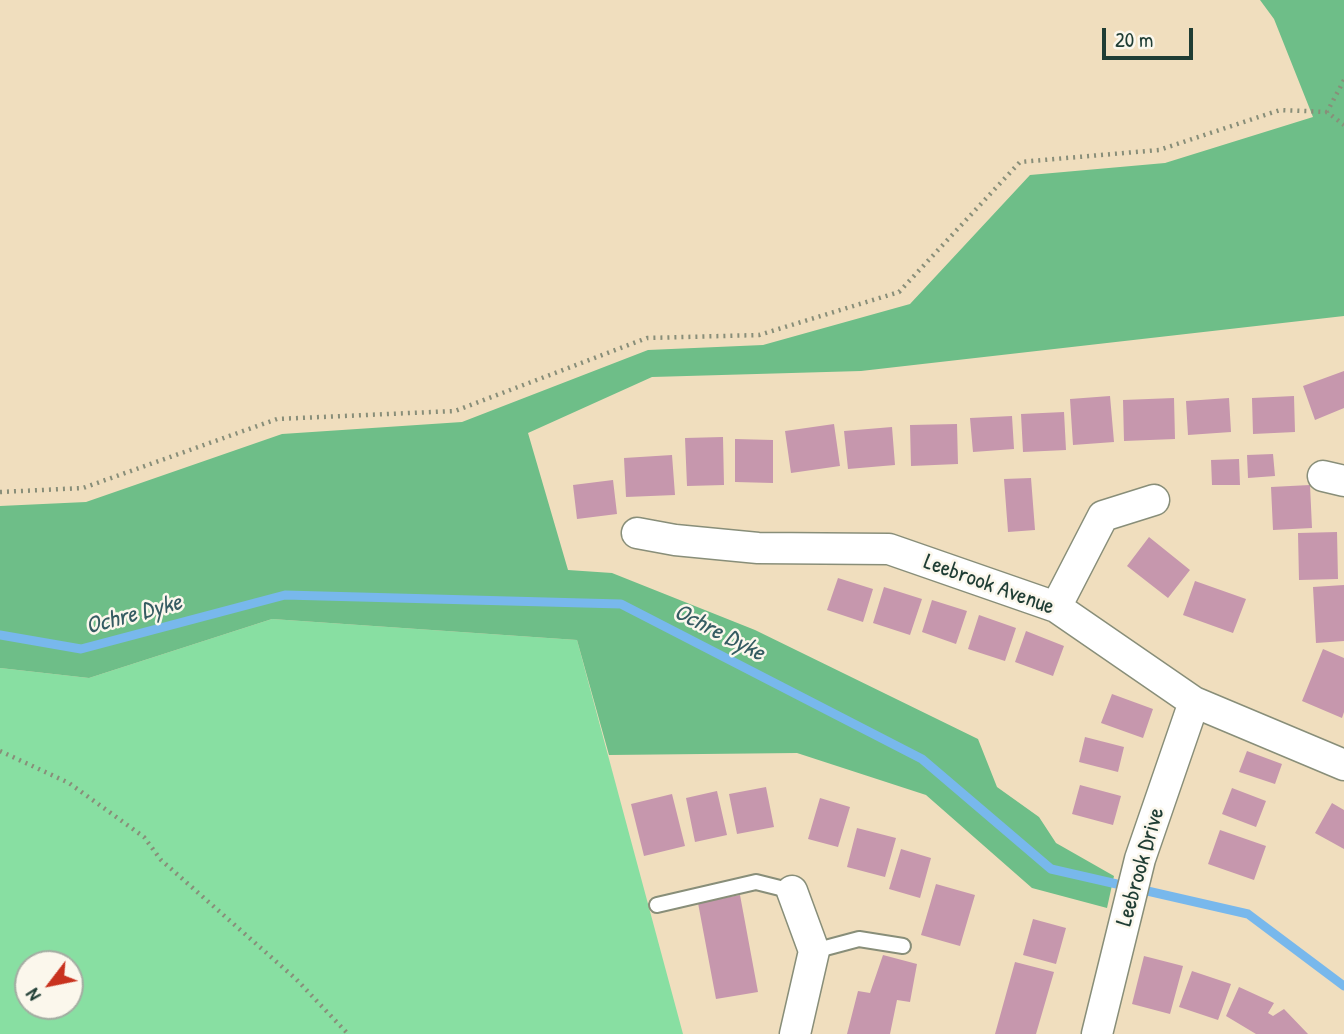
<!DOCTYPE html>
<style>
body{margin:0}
#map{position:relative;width:1344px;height:1034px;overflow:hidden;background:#f0debe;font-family:"Patrick Hand",sans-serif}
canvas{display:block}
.north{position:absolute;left:14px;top:950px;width:70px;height:70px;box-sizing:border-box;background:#fbf7ec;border:2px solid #a3ada2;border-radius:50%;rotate:238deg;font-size:19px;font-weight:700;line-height:28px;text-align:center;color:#1f3d34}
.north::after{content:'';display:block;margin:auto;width:24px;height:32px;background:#c8321e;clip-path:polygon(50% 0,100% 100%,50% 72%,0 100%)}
.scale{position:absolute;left:1102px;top:28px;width:91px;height:32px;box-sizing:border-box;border:4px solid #1f3d34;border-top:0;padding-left:9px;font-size:21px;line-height:24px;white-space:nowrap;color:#1f3d34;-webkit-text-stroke:5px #fbf7ec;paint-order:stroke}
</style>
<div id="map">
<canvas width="1344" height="1034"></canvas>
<div class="north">N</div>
<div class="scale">20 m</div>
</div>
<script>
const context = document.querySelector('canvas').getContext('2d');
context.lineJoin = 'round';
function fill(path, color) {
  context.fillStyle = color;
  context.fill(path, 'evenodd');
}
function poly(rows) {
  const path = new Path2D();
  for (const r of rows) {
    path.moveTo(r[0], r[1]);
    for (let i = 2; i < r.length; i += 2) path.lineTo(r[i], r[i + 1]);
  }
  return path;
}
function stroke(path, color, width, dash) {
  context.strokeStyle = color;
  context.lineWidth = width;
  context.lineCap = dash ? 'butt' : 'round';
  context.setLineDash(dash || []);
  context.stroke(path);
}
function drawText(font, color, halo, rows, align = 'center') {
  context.font = font + ' "Patrick Hand",sans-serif';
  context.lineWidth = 5;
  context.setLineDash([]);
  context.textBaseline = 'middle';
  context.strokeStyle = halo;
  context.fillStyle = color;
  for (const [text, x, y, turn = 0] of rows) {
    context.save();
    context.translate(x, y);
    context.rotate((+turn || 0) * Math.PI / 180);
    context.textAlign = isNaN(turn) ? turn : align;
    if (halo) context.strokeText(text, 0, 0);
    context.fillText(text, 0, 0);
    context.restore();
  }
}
fill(poly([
 [272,619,577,640,683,1034,0,1034,0,668,89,678],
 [28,964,70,964,70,1006,28,1006]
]), '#88dfa2');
fill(poly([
 [1260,0,1344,0,1344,316,861,371,652,377,528,433,568,570,612,573,755,630,978,739,997,787,1039,817,1056,843,1114,876,1107,908,1032,888,926,795,797,753,609,755,577,640,272,619,89,678,0,668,0,506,86,502,282,434,462,422,648,350,763,345,910,304,1030,175,1165,163,1313,117,1274,19]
]), '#6ebe88');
stroke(poly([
 [0,635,81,649,285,595,621,604,922,759,1051,869,1248,914,1344,986]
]), '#78b8ec', 9);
fill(poly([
 [1344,371,1344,408,1315,420,1303,386],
 [1110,396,1114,442,1073,445,1070,399],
 [1294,396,1295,432,1253,434,1252,398],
 [1174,398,1175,439,1124,441,1123,400],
 [1229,398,1231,432,1188,435,1186,401],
 [1064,412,1066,450,1023,452,1021,414],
 [1012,416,1014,449,973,452,970,418],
 [834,424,840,466,791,473,785,431],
 [957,424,958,464,911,466,910,425],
 [892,427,895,465,848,469,844,431],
 [723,437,724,485,687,486,685,438],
 [735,439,773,440,773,483,735,482],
 [1273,454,1275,476,1248,478,1247,455],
 [672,455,675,495,626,497,624,458],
 [1239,459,1240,485,1212,485,1211,460],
 [1031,478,1035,530,1008,532,1004,479],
 [613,480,617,514,577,519,573,485],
 [1310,485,1312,528,1273,530,1271,487],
 [1337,532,1338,579,1299,580,1298,533],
 [1149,537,1190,570,1168,598,1127,566],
 [838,578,873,589,863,622,827,610],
 [1195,581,1246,599,1233,633,1183,615],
 [1344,585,1344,641,1316,643,1313,587],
 [884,587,922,599,910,635,873,623],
 [932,600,967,611,956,644,922,632],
 [979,615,1016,628,1005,661,968,649],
 [1026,631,1064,646,1053,676,1015,662],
 [1323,649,1344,658,1344,712,1342,718,1302,701],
 [1112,694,1153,709,1143,738,1101,723],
 [1085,737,1124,747,1118,772,1079,762],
 [1247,751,1282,764,1275,784,1239,772],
 [1080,785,1121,796,1113,825,1072,814],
 [766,787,774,827,737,834,729,794],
 [1232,788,1266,801,1256,827,1222,814],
 [717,791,727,835,695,842,686,798],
 [672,794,685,846,644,856,631,804],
 [820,798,850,807,838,847,808,839],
 [1332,803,1344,810,1344,849,1315,833],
 [857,828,896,838,885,877,847,867],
 [1220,830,1266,846,1254,880,1208,864],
 [901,849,931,858,920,898,889,889],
 [936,884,975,895,960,946,921,935],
 [740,895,758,992,716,999,698,903],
 [1033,919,1066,928,1056,964,1023,955],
 [883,955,917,964,910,1002,897,1000,890,1034,847,1034,858,991,870,993],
 [1144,956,1183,966,1170,1014,1132,1004],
 [1015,962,1054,972,1036,1034,995,1034],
 [1192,971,1231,984,1218,1020,1179,1007],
 [1239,987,1274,1003,1268,1013,1273,1016,1284,1009,1308,1034,1256,1034,1226,1016]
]), '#c697ad');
const service = poly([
 [657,905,756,882,792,891],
 [814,951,859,939,903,946]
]);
const minor = poly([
 [1323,476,1344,481],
 [637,533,675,540,758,548,889,549,1056,607,1194,702,1344,765],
 [1056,607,1103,516,1154,500],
 [792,891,814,951,795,1034],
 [1097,1034,1140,859,1194,702]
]);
stroke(service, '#888e79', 18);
stroke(minor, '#888e79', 33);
stroke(poly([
 [1344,80,1327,112,1344,125],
 [0,492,83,488,277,419,455,411,647,338,759,335,899,292,1020,162,1159,150,1280,110,1327,112],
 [0,751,69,783,144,837,161,860,296,979,348,1034]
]), '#888e79', 4.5, [2, 5]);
stroke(service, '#fff', 14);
stroke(minor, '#fff', 30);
drawText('23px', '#1f3d34', '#fbf7ec', [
 ["Leebrook Avenue",989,585,20],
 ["Leebrook Drive",1141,867,-74]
]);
drawText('italic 24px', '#355c62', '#fbf7ec', [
 ["Ochre Dyke",134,615,-15],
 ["Ochre Dyke",719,633,27]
]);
</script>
